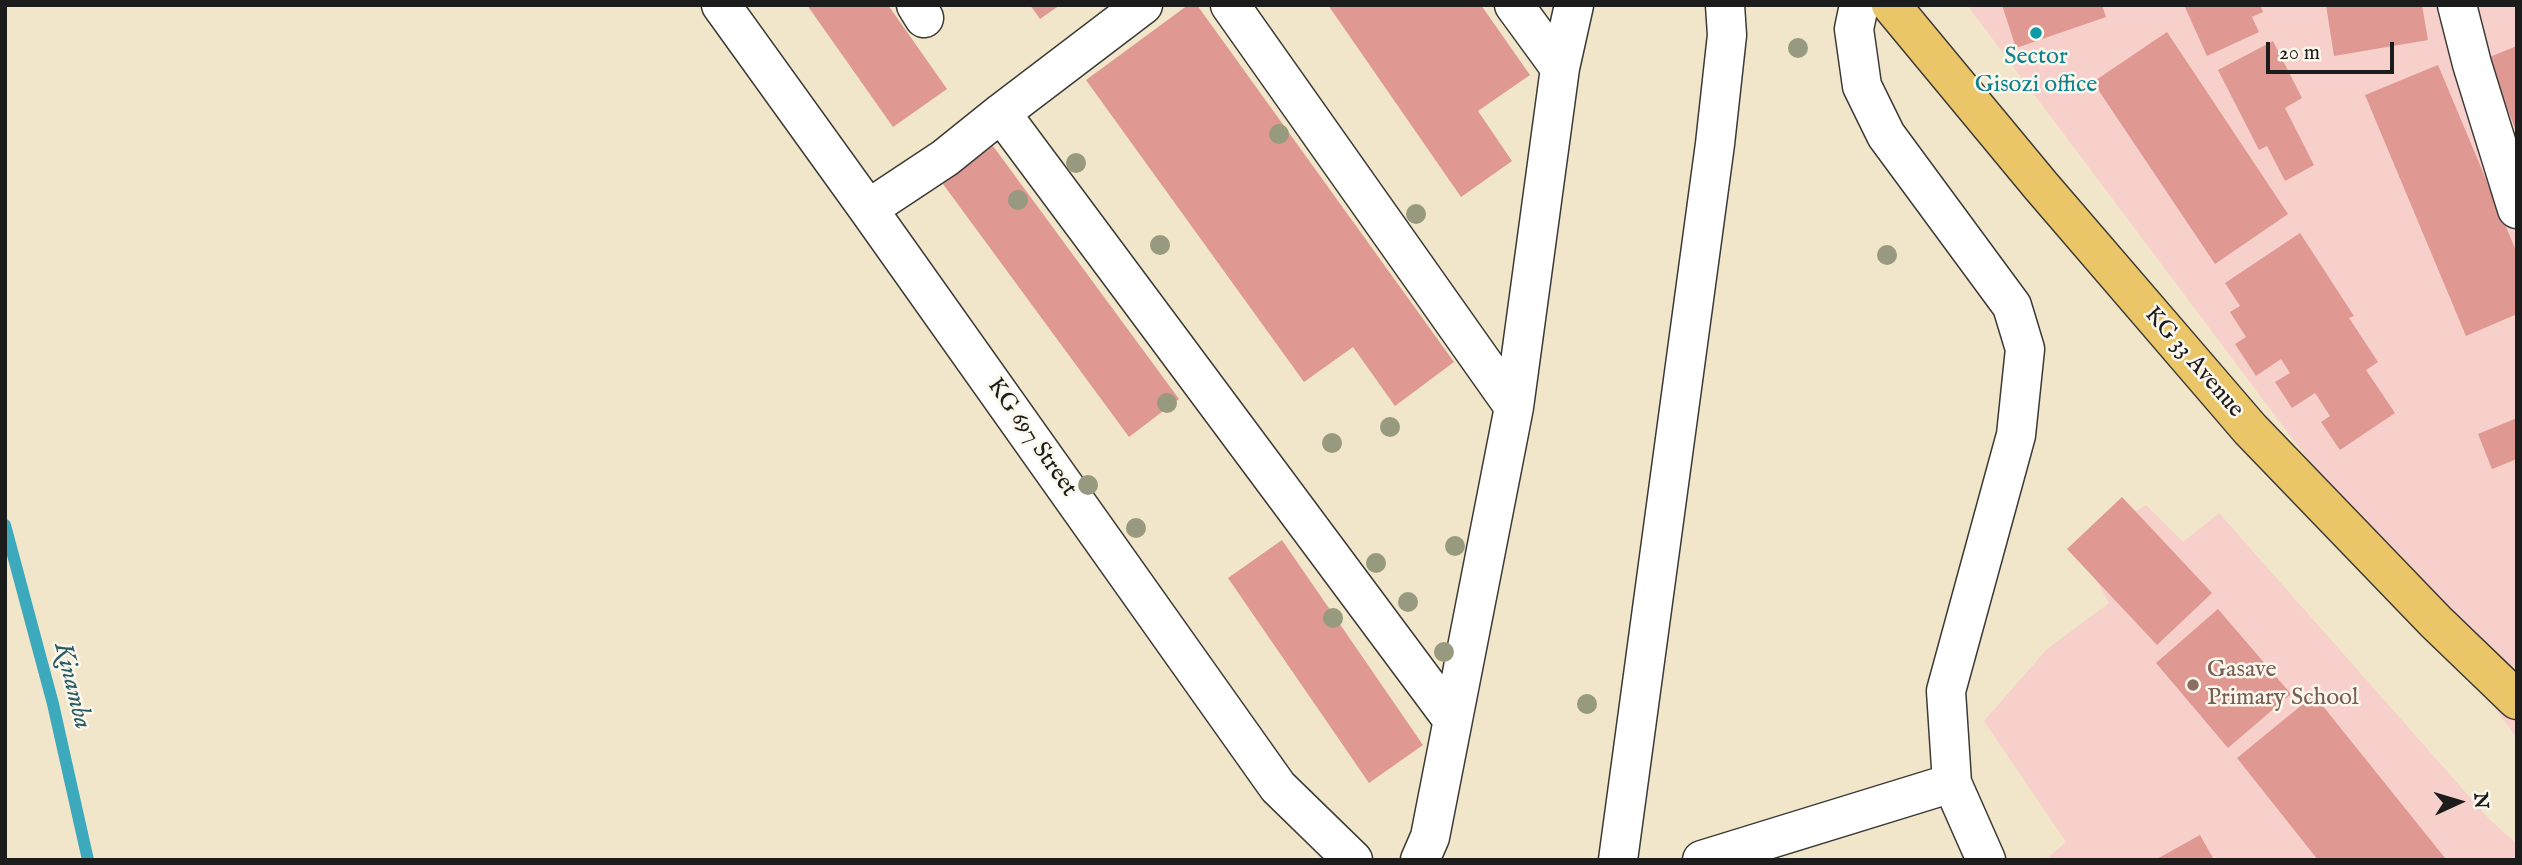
<!DOCTYPE html>
<style>
body{margin:0}
#map{position:relative;width:2522px;height:865px;overflow:hidden;background:#f1e6ca;font-family:"IM FELL English",serif}
canvas{display:block}
.frame{position:absolute;inset:0;border:7px solid #1c1c1c;pointer-events:none}
.north{position:absolute;left:2424px;top:767px;width:70px;height:70px;-webkit-text-stroke:5px #fbf7ec;paint-order:stroke;rotate:86deg;font-size:19px;font-weight:700;line-height:28px;text-align:center;color:#1c1c1c}
.north::after{content:'';display:block;margin:auto;width:24px;height:32px;background:#1c1c1c;clip-path:polygon(50% 0,100% 100%,50% 72%,0 100%)}
.scale{position:absolute;left:2266px;top:42px;width:128px;height:32px;box-sizing:border-box;border:4px solid #1c1c1c;border-top:0;padding-left:9px;font-size:21px;line-height:24px;white-space:nowrap;color:#1c1c1c;-webkit-text-stroke:5px #fbf7ec;paint-order:stroke}
</style>
<div id="map">
<canvas width="2522" height="865"></canvas>
<div class="frame"></div>
<div class="north">N</div>
<div class="scale">20 m</div>
</div>
<script>
const context = document.querySelector('canvas').getContext('2d');
context.lineJoin = 'round';
function fill(path, color) {
  context.fillStyle = color;
  context.fill(path, 'evenodd');
}
function poly(rows) {
  const path = new Path2D();
  for (const r of rows) {
    path.moveTo(r[0], r[1]);
    for (let i = 2; i < r.length; i += 2) path.lineTo(r[i], r[i + 1]);
  }
  return path;
}
function stroke(path, color, width, dash) {
  context.strokeStyle = color;
  context.lineWidth = width;
  context.lineCap = dash ? 'butt' : 'round';
  context.setLineDash(dash || []);
  context.stroke(path);
}
function drawText(font, color, halo, rows, align = 'center') {
  context.font = font + ' "IM FELL English",serif';
  context.lineWidth = 5;
  context.setLineDash([]);
  context.textBaseline = 'middle';
  context.strokeStyle = halo;
  context.fillStyle = color;
  for (const [text, x, y, turn = 0] of rows) {
    context.save();
    context.translate(x, y);
    context.rotate((+turn || 0) * Math.PI / 180);
    context.textAlign = isNaN(turn) ? turn : align;
    if (halo) context.strokeText(text, 0, 0);
    context.fillText(text, 0, 0);
    context.restore();
  }
}
fill(poly([
 [1967,5,2517,5,2517,738],
 [2146,505,2183,542,2219,513,2490,820,2517,844,2517,860,2045,860,2066,842,1984,721,2047,649,2109,603,2077,546]
]), '#f7d0cb');
stroke(poly([
 [5,525,53,704,88,860]
]), '#3da9bc', 12);
fill(poly([
 [807,5,888,5,947,89,893,127],
 [1030,5,1060,5,1040,19],
 [1188,5,1197,5,1454,362,1395,406,1353,347,1304,382,1086,80],
 [1328,5,1481,5,1530,75,1478,111,1512,161,1461,197],
 [2002,5,2102,5,2106,17,2016,48],
 [2184,5,2260,5,2263,12,2252,17,2259,32,2207,56],
 [2326,5,2422,5,2428,40,2334,56],
 [2167,32,2288,214,2215,264,2093,82],
 [2273,41,2302,98,2285,108,2314,165,2285,181,2267,146,2259,150,2218,70],
 [2517,46,2517,133,2487,58],
 [2438,65,2517,253,2517,314,2466,336,2365,95],
 [993,146,1179,399,1129,437,943,184],
 [2300,233,2354,316,2349,318,2378,362,2366,370,2395,413,2340,450,2321,422,2330,416,2315,393,2292,408,2275,382,2290,373,2281,359,2256,376,2235,344,2246,337,2230,312,2240,306,2225,283],
 [2517,418,2517,459,2492,469,2478,434],
 [2122,497,2212,593,2157,645,2067,549],
 [1282,540,1423,745,1369,783,1228,578],
 [2218,609,2291,694,2228,748,2156,663],
 [2314,695,2445,858,2442,860,2318,860,2237,758],
 [2200,835,2214,860,2155,860]
]), '#df9892');
const minor = poly([
 [721,5,868,209,1278,787,1353,860],
 [916,5,924,18],
 [1230,5,1514,407],
 [1514,5,1560,68],
 [1859,5,1854,29,1862,86,1886,135,2012,306,2025,349,2016,435,1946,691,1952,783,1986,860],
 [2457,5,2472,64,2517,209],
 [1001,113,1452,719],
 [868,209,945,158,1001,113,1143,5],
 [1420,860,1430,837,1514,407,1560,68,1574,5],
 [1618,860,1715,144,1727,35,1725,5],
 [1702,860,1952,783]
]);
const major = poly([
 [1891,5,2041,186,2250,429,2436,622,2517,700]
]);
stroke(minor, '#3c3a36', 41);
stroke(major, '#3c3a36', 41);
stroke(minor, '#fff', 38);
stroke(major, '#ebc669', 38);
context.fillStyle = '#979a7e';
for (const [x, y] of [
 [1798,48],
 [1279,134],
 [1076,163],
 [1018,200],
 [1416,214],
 [1160,245],
 [1887,255],
 [1167,403],
 [1390,427],
 [1332,443],
 [1088,485],
 [1136,528],
 [1455,546],
 [1376,563],
 [1408,602],
 [1333,618],
 [1444,652],
 [1587,704]
]) {
  context.beginPath();
  context.arc(x, y, 10, 0, 2 * Math.PI);
  context.fill();
}
for (const [x, y, r, color] of [
 [2036,33,7,"#0f9aa8"],
 [2193,685,7,"#8d6e63"]
]) {
  const dot = new Path2D();
  dot.arc(x, y, r, 0, 2 * Math.PI);
  context.fillStyle = color;
  context.fill(dot);
  stroke(dot, '#fbf7ec', 2.5);
}
drawText('24px', '#0d838f', '#fbf7ec', [
 ["Sector",2036,58],
 ["Gisozi office",2036,86]
]);
drawText('24px', '#1c1c1c', '#fbf7ec', [
 ["KG 33 Avenue",2193,363,49],
 ["KG 697 Street",1031,438,55]
]);
drawText('24px', '#785e54', '#fbf7ec', [
 ["Gasave",2207,671],
 ["Primary School",2207,699]
], 'left');
drawText('italic 26px', '#2b5b64', '#fbf7ec', [
 ["Kinamba",71,686,76]
]);
</script>
